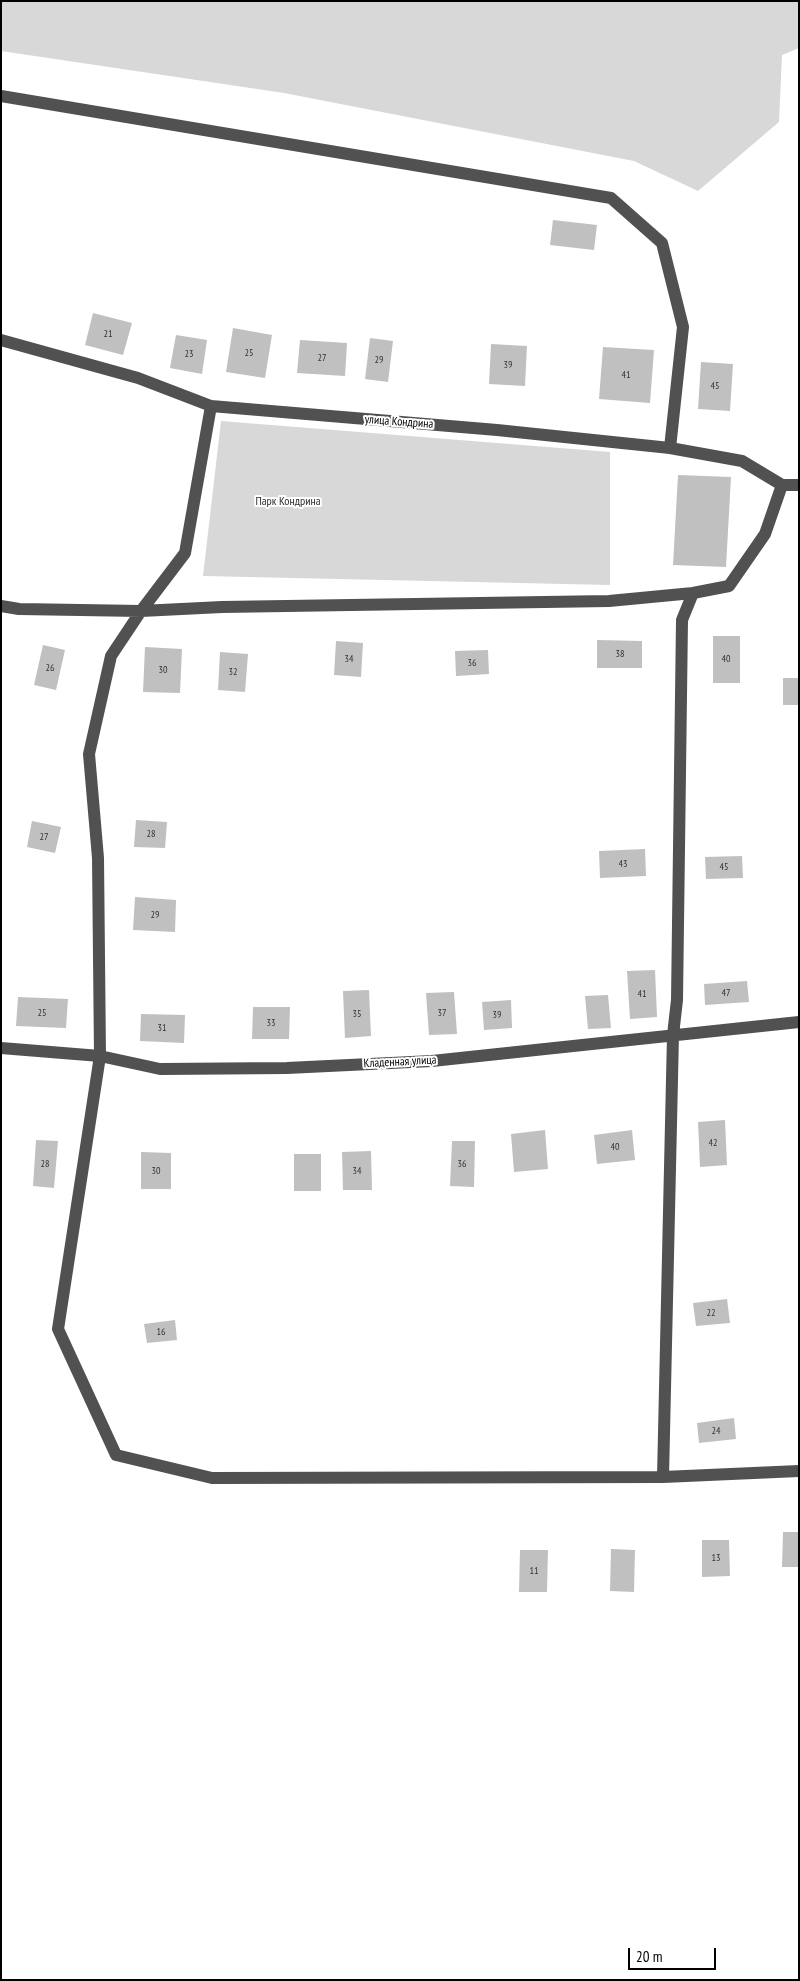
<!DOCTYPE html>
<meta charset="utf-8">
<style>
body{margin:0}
#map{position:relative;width:800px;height:1981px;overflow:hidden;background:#fff;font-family:"PT Sans Narrow",sans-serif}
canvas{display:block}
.frame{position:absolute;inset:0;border:2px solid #000;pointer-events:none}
.scale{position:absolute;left:628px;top:1948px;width:88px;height:22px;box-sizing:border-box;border:2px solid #000;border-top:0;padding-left:6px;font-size:15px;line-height:18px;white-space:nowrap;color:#000;-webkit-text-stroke:4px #fff;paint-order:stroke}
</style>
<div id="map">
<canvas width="800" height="1981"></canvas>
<div class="frame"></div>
<div class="scale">20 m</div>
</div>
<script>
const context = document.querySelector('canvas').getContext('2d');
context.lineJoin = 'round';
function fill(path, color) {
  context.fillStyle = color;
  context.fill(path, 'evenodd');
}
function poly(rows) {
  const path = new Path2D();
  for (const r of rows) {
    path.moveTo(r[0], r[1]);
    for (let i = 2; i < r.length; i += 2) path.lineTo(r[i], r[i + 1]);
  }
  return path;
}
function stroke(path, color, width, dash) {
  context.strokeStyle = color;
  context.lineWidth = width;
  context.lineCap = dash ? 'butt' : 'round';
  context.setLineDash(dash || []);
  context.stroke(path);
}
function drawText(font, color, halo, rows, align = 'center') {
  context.font = font + ' "PT Sans Narrow",sans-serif';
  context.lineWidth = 4;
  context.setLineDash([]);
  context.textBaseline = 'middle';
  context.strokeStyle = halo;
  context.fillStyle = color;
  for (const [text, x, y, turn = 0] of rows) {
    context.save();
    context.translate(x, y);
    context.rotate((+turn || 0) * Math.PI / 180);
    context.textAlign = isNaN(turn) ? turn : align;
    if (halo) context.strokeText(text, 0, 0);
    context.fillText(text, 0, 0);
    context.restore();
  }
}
fill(poly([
 [1,1,799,1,799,48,782,55,779,122,698,191,634,161,284,93,1,51],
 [221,421,610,452,610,585,203,576]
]), '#d8d8d8');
fill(poly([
 [553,220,597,225,594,250,550,245],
 [93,313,132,323,123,355,85,345],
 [233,328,272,335,265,378,226,372],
 [176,335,207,340,202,374,170,368],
 [370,338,393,341,388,382,365,379],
 [300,340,347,343,345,376,297,373],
 [491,344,527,346,525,386,489,384],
 [603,347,654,350,650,403,599,399],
 [701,362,733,364,730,411,698,409],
 [678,475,731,477,726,567,673,565],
 [713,636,740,636,740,683,713,683],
 [597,640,642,641,642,668,597,668],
 [336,641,363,643,361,677,334,675],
 [43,645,65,650,56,690,34,685],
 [145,647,182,649,180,693,143,692],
 [488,650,489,674,456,676,455,651],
 [220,652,248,654,245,692,218,690],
 [783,678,799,678,799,705,783,705],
 [136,820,167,822,165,848,134,847],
 [32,821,61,827,55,853,27,847],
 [645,849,646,876,600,878,599,851],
 [742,856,743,878,706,879,705,857],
 [135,897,176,900,175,932,133,930],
 [655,970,657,1017,630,1019,627,971],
 [747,981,749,1002,705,1005,704,984],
 [369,990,371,1036,345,1038,343,991],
 [454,992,457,1034,429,1035,426,993],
 [608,995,611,1028,588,1029,585,996],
 [18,997,68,999,66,1028,16,1026],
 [511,1000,512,1028,484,1030,482,1002],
 [253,1007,290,1007,289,1039,252,1039],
 [141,1014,185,1015,184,1043,140,1041],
 [725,1120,727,1165,700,1167,698,1122],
 [545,1130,548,1169,514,1172,511,1134],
 [632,1130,635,1160,597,1164,594,1135],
 [36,1140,58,1141,54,1188,33,1186],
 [452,1141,475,1141,474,1187,450,1186],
 [371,1151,372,1190,343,1190,342,1152],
 [141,1152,171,1153,171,1189,141,1189],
 [294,1154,321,1154,321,1191,294,1191],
 [727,1299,730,1323,696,1326,693,1303],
 [175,1320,177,1340,147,1343,144,1324],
 [734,1418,736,1439,699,1443,697,1423],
 [783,1532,799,1532,799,1567,782,1567],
 [702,1540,729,1540,730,1576,702,1577],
 [611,1549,635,1550,634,1592,610,1591],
 [520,1550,548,1550,547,1592,519,1592]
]), '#c0c0c0');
stroke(poly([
 [1,96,611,198,662,243,683,327,670,448],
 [1,340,138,378,211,406,497,430,670,448,742,461,782,485,799,485],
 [782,485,765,534,729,586,693,593,609,601,222,607,141,611,111,656,89,754,98,858,100,1056,58,1329,116,1455,212,1478,663,1477,799,1471],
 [1,606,19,609,141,611,185,553,211,406],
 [1,1048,100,1056,160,1069,287,1068,432,1061,799,1022],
 [663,1477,673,1035,677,1000,682,620,693,593]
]), '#515151', 12);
drawText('10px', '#303030', null, [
 ["21",108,334],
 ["25",249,353],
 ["23",189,354],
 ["27",322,358],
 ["29",379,360],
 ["39",508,365],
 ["41",626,375],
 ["45",715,386],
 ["38",620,654],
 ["34",349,659],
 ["40",726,659],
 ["36",472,663],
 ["26",50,668],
 ["30",163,670],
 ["32",233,672],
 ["28",151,834],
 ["27",44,837],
 ["43",623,864],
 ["45",724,867],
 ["29",155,915],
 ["47",726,993],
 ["41",642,994],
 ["25",42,1013],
 ["37",442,1013],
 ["35",357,1014],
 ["39",497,1015],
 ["33",271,1023],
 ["31",162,1028],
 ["42",713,1143],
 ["40",615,1147],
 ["28",45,1164],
 ["36",462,1164],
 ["30",156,1171],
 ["34",357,1171],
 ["22",711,1313],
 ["16",161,1332],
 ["24",716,1431],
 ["13",716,1558],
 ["11",534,1571]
]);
drawText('12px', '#000', '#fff', [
 ["улица Кондрина",399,422,4],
 ["Кладенная улица",400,1062,-3]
]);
drawText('12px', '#2f2f2f', '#fff', [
 ["Парк Кондрина",288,502]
]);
</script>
